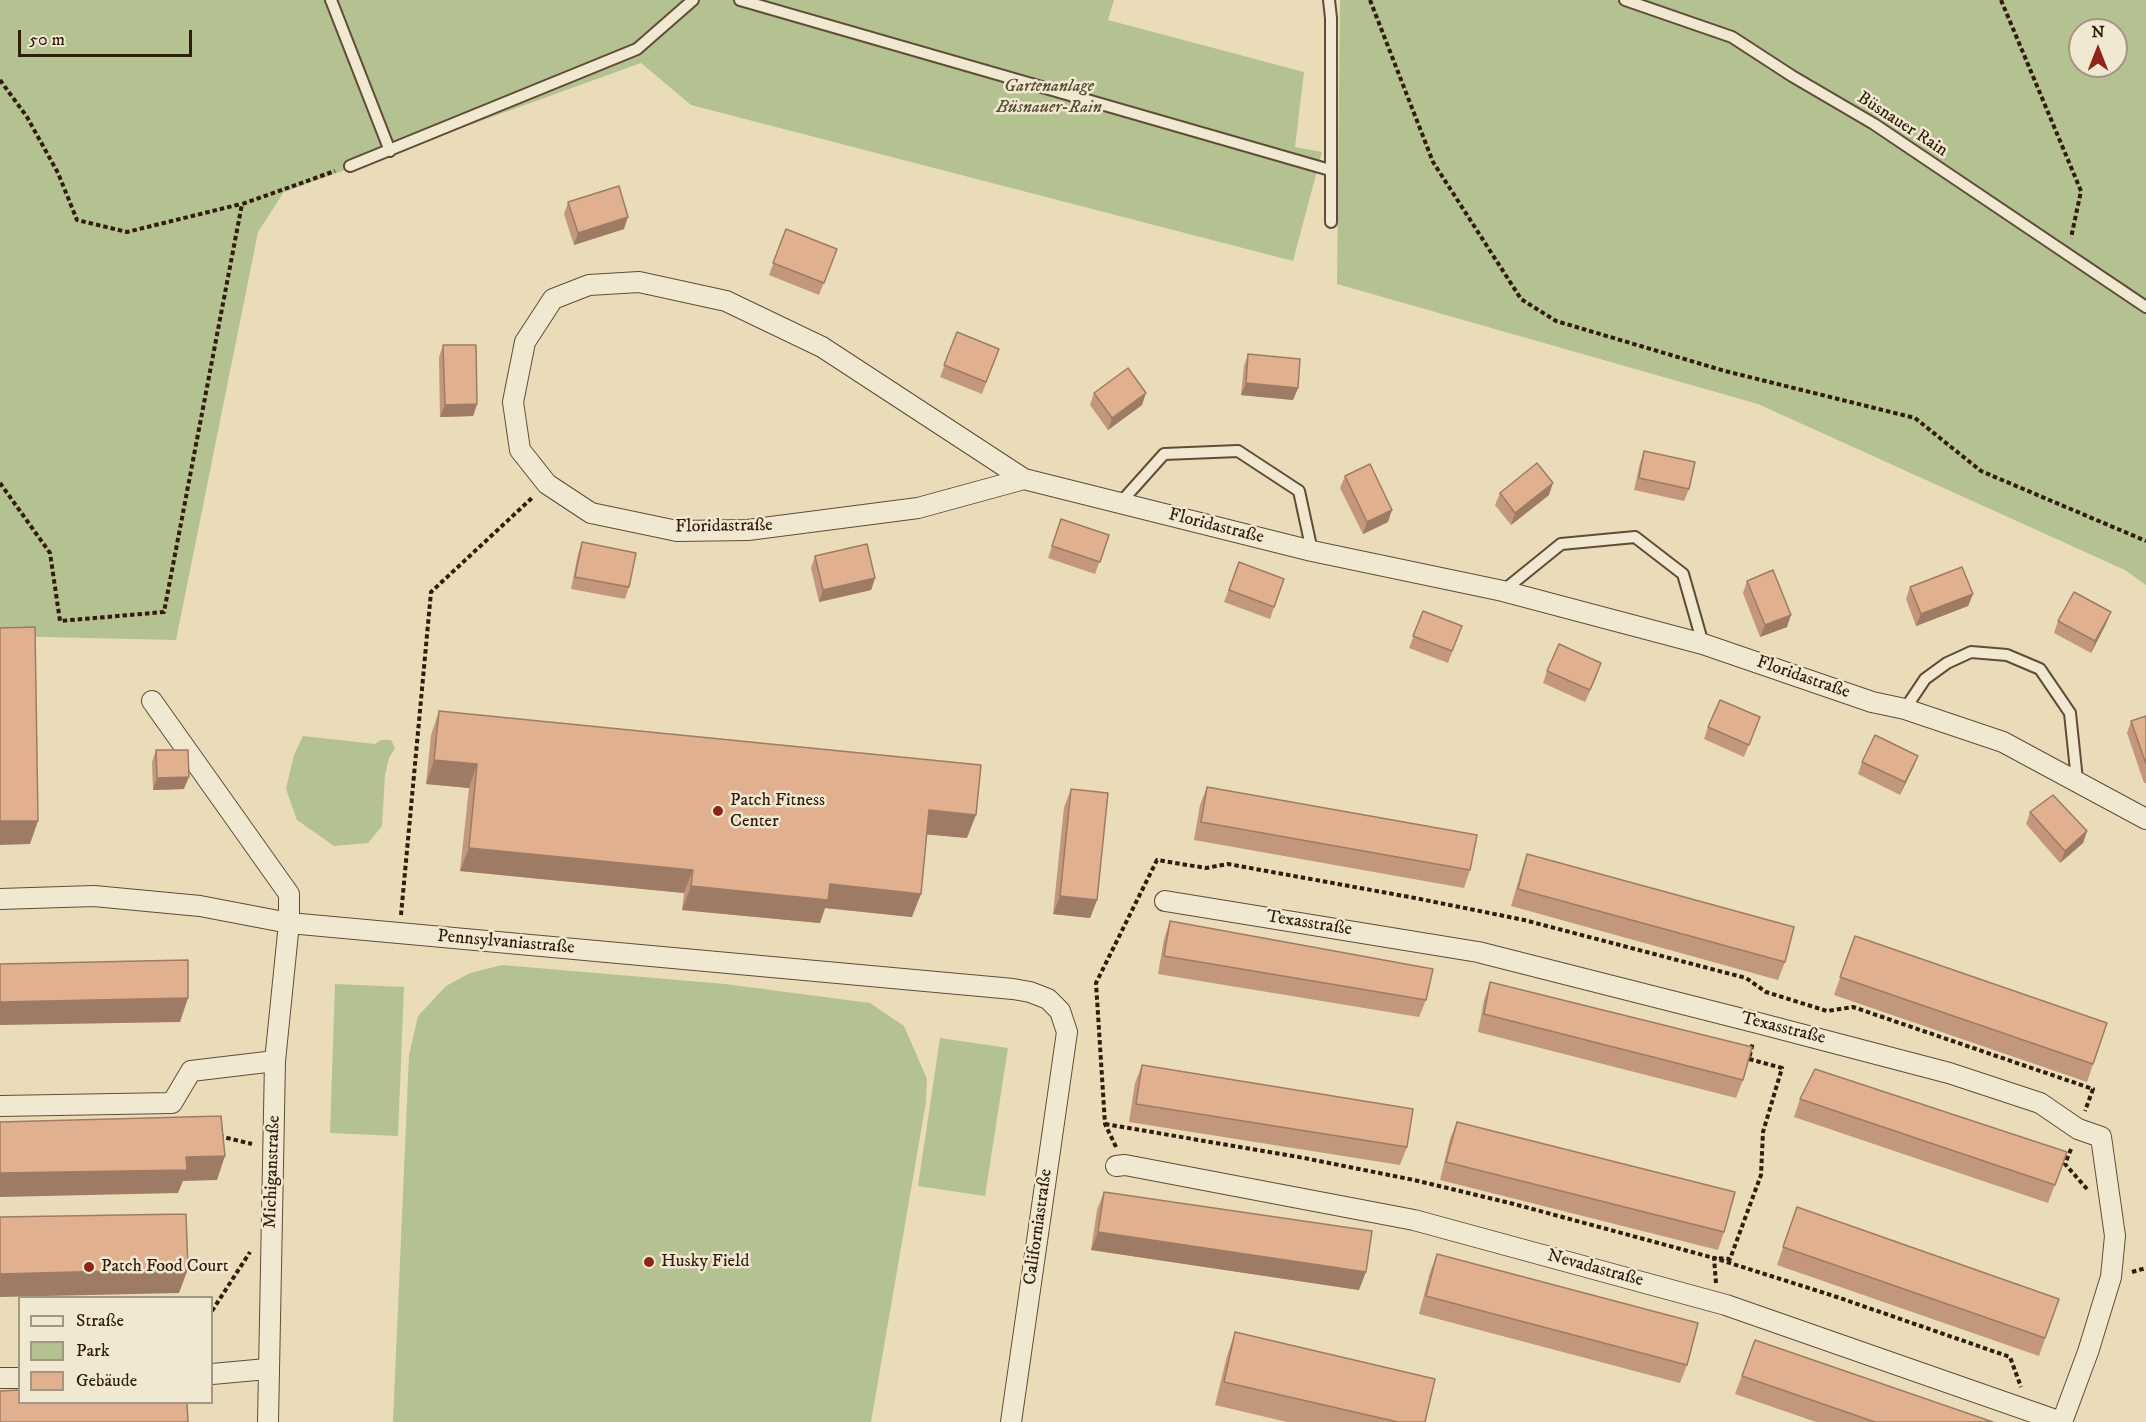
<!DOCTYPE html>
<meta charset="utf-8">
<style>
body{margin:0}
#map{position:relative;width:2146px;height:1422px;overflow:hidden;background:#eadcb8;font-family:"IM FELL DW Pica",serif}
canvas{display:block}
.legend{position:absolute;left:18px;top:1296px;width:195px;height:108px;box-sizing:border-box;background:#f1e8d1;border:2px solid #a59683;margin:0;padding:8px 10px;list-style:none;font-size:18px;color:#321c0d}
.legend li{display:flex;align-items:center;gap:12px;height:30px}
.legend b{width:30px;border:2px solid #a59683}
.north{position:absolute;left:2068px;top:18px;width:60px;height:60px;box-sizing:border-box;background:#f1e8d1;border:2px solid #a59683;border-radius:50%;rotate:0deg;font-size:16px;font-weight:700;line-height:24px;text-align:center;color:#321c0d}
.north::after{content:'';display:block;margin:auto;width:21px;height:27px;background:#8f2418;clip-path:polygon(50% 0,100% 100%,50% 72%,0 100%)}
.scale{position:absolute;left:18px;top:30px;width:174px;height:27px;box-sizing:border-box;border:3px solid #321c0d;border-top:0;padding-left:8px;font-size:18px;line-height:21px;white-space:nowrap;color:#321c0d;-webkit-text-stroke:4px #f1e8d1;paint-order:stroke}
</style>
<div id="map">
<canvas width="2146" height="1422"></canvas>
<ul class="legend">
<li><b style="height:8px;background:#f1e8d1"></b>Straße</li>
<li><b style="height:16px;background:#b4c191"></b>Park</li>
<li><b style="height:16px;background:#e1b08f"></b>Gebäude</li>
</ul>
<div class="north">N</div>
<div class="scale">50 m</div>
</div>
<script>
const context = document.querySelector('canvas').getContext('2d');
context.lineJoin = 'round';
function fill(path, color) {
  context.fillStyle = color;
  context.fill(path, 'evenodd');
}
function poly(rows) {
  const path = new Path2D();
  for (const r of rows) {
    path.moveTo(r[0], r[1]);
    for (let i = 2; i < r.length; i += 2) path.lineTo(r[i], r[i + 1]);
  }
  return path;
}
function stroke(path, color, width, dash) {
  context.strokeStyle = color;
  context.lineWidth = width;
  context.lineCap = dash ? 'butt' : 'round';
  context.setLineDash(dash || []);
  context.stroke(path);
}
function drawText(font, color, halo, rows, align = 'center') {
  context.font = font + ' "IM FELL DW Pica",serif';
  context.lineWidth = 5;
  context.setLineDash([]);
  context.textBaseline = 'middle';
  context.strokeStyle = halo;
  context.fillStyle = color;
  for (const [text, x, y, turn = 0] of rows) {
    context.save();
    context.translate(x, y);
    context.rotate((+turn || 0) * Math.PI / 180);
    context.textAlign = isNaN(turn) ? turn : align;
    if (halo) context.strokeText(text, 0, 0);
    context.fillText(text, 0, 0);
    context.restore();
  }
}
fill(poly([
 [0,0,1114,0,1108,20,1304,72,1295,147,1322,152,1293,261,691,105,641,63,284,192,258,232,176,640,0,636],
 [1340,0,2146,0,2146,585,2125,570,1758,404,1337,284],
 [2080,30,2116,30,2116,66,2080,66],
 [303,736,375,744,381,740,391,740,395,748,389,758,385,775,382,826,368,843,334,846,297,820,286,789,294,755],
 [502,965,725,984,870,1003,904,1026,927,1079,926,1102,871,1422,393,1422,409,1055,418,1016,446,986,470,973],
 [335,984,404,987,398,1136,330,1133],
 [940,1038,1008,1048,985,1196,918,1186]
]), '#b4c191');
const service = poly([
 [331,0,390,151],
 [740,0,1330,170],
 [1329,0,1331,18,1331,222],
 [1625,0,1732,37,1792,76,1874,124,2146,307],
 [350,166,637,49,693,0],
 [1121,502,1164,454,1238,451,1299,491,1312,551],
 [1503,591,1561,544,1635,537,1683,574,1703,644],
 [1905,709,1925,679,1947,663,1971,652,2007,655,2040,669,2070,713,2077,780]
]);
const minor = poly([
 [1024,479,918,508,748,530,677,531,591,513,547,484,520,450,513,402,525,342,553,299,589,285,639,282,726,301,822,347,1024,479,1312,551,1503,591,1703,644,1872,702,1905,709,2003,742,2146,819],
 [152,701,289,894,289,923,275,1061,268,1422],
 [0,899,94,896,200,906,289,923,1013,989,1030,992,1048,999,1060,1011,1067,1032,1011,1422],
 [1165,901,1478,952,1758,1023,1949,1073,2040,1103,2078,1129,2101,1137,2115,1236,2111,1277,2088,1352,2062,1422],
 [0,1106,172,1103,191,1071,275,1061],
 [1116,1166,1125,1165,1414,1220,1726,1305,2061,1422],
 [212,1374,267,1369],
 [0,1378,20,1378]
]);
stroke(service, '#604c38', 14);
stroke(minor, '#604c38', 22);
stroke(poly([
 [1370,0,1433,162,1521,299,1556,321,1725,371,1915,418,1981,471,2146,541],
 [2001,0,2081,191,2071,238],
 [0,80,27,117,58,173,77,220,127,232,241,204],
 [0,483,50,553,60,621,164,612,242,204,335,171],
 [401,915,431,592,533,497],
 [1105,1124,1304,1158,1414,1180,1514,1204,1714,1258,1834,1296,2010,1357,2021,1387],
 [219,1136,252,1144],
 [1116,1147,1105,1124,1096,983,1157,860,1206,868,1228,864,1415,898,1524,920,1746,978,1766,992,1827,1011,1853,1007,2093,1089,2085,1111],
 [2071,1149,2065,1164,2087,1189],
 [2132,1272,2146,1268],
 [1716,1283,1714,1258,1730,1259,1761,1175,1763,1132,1782,1068,1749,1059,1753,1042],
 [212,1311,250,1252]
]), '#321c0d', 4, [4.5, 3]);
stroke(service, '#f1e8d1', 10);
stroke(minor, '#f1e8d1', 20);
fill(poly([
 [568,202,624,229,574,245,564,214],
 [786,229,837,249,819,295,769,275],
 [957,332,999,349,982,394,940,377],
 [443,345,477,404,473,416,440,417,439,357],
 [1248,354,1298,388,1293,400,1241,395,1244,366],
 [1094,393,1142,405,1108,430,1090,405],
 [1644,451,1689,489,1684,501,1634,490,1640,463],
 [1345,476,1388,522,1363,534,1340,488],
 [1500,493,1549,495,1511,525,1495,505],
 [1061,519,1109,535,1095,574,1048,558],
 [582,542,629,587,625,599,571,589,578,554],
 [815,556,875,578,871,590,819,602,811,568],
 [1239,562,1284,579,1270,619,1224,602],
 [1747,581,1787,627,1760,637,1743,593],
 [1910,587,1973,594,1968,606,1916,626,1906,599],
 [1423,611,1462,626,1448,663,1409,648],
 [2058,621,2106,624,2091,653,2054,633],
 [1547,671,1597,675,1585,702,1543,683],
 [439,711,967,838,927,834,912,917,825,908,820,923,682,910,684,893,460,871,469,788,426,784,431,735],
 [2146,716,2146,783,2144,783,2127,733,2131,721],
 [1760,717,1744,757,1704,739,1708,727],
 [156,750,184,789,153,790,152,762],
 [1918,756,1913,768,1900,795,1858,774,1862,762],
 [1207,787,1470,870,1464,888,1194,840,1200,805],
 [1071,789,1097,900,1090,918,1053,914,1064,807],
 [2030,812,2087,831,2083,843,2060,863,2026,824],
 [1527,854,1785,962,1778,980,1511,906,1521,872],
 [1170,921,1426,1000,1419,1017,1158,974,1164,939],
 [1855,936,2107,1023,2087,1082,1834,995],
 [1490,982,1743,1080,1736,1098,1478,1032,1484,1000],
 [1142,1065,1407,1147,1400,1165,1129,1122,1135,1083],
 [1800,1099,2067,1152,2048,1203,1794,1117],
 [1457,1122,1724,1232,1718,1250,1440,1180,1450,1139],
 [1104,1192,1359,1290,1091,1250,1097,1210],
 [1797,1207,2059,1299,2039,1356,1777,1265],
 [1437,1254,1687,1365,1680,1383,1419,1314,1430,1272],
 [1235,1332,1425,1422,1287,1422,1215,1405,1227,1356],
 [1755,1340,1993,1422,1816,1422,1735,1394]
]), '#c2977b');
fill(poly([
 [628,217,624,229,574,245,578,233],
 [1246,383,1298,388,1293,400,1241,395],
 [1146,393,1142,405,1108,430,1112,418],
 [477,404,473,416,440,417,445,405],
 [1553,483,1549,495,1511,525,1515,513],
 [1392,510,1388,522,1363,534,1367,522],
 [875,578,871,590,819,602,823,590],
 [1973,594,1968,606,1916,626,1921,614],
 [2111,612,2106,624,2091,653,2095,641],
 [1791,615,1787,627,1760,637,1765,625],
 [1601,663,1597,675,1585,702,1590,690],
 [1918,756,1913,768,1900,795,1905,782],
 [434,760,477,764,469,788,426,784],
 [189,777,184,789,153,790,157,778],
 [929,810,976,815,967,838,921,834],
 [0,821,38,821,30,844,0,845],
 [2087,831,2083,843,2060,863,2065,851],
 [469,848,693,870,684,893,460,871],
 [830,884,921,894,912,917,825,908,820,923,682,910,691,886],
 [1060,896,1097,900,1090,918,1053,914],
 [188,998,180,1022,0,1025,0,1002],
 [225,1156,217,1180,183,1181,178,1193,0,1197,0,1173,186,1157],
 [1098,1232,1366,1272,1359,1290,1091,1250],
 [188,1269,179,1293,0,1297,0,1274]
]), '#9e7b64');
const building = poly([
 [619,186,628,217,578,233,568,202,619,186],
 [786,229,837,249,824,283,773,263,786,229],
 [957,332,999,349,986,382,944,365,957,332],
 [443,345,476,345,477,404,445,405,443,345],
 [1248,354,1300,359,1298,388,1246,383,1248,354],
 [1128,368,1146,393,1112,418,1094,393,1128,368],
 [1644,451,1695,462,1689,489,1639,478,1644,451],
 [1537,463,1553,483,1515,513,1500,493,1537,463],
 [1370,464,1392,510,1367,522,1345,476,1370,464],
 [1061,519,1109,535,1100,562,1052,546,1061,519],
 [582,542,636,553,629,587,575,577,582,542],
 [867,544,875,578,823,590,815,556,867,544],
 [1239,562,1284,579,1274,607,1229,590,1239,562],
 [1962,567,1973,594,1921,614,1910,587,1962,567],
 [1773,570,1791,615,1765,625,1747,581,1773,570],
 [2074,592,2111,612,2095,641,2058,621,2074,592],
 [1423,611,1462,626,1452,651,1413,636,1423,611],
 [35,627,38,821,0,821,0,628,35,627],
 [1559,644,1601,663,1590,690,1547,671,1559,644],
 [1720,700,1760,717,1749,745,1708,727,1720,700],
 [439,711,981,765,976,815,929,810,921,894,830,884,828,900,691,886,693,870,469,848,477,764,434,760,439,711],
 [2146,716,2146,764,2131,721,2146,716],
 [1875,735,1918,756,1905,782,1862,762,1875,735],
 [156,750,188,750,189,777,157,778,156,750],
 [1207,787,1477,835,1470,870,1201,822,1207,787],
 [1071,789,1108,793,1097,900,1060,896,1071,789],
 [2053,795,2087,831,2065,851,2030,812,2053,795],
 [1527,854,1794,927,1785,962,1518,889,1527,854],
 [1170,921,1433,969,1426,1000,1164,956,1170,921],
 [1855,936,2107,1023,2093,1064,1840,977,1855,936],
 [188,960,188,998,0,1002,0,964,188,960],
 [1490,982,1752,1047,1743,1080,1484,1014,1490,982],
 [1142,1065,1413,1109,1407,1147,1136,1104,1142,1065],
 [1815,1069,2067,1152,2055,1185,1800,1099,1815,1069],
 [221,1116,225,1156,186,1157,187,1170,0,1173,0,1122,221,1116],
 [1457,1122,1735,1192,1724,1232,1446,1162,1457,1122],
 [1104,1192,1372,1231,1366,1272,1098,1232,1104,1192],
 [1797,1207,2059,1299,2045,1338,1783,1247,1797,1207],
 [186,1214,188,1269,0,1274,0,1217,186,1214],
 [1437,1254,1698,1323,1687,1365,1426,1296,1437,1254],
 [1235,1332,1435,1379,1425,1422,1398,1422,1224,1382,1235,1332],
 [1755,1340,1993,1422,1875,1422,1742,1376,1755,1340],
 [20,1390,20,1402,187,1402,188,1422,0,1422,0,1391,20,1390]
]);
fill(building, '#e1b08f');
stroke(building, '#9e7b64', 1.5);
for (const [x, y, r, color] of [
 [718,811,6,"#8f2418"],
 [649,1262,6,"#8f2418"],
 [89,1267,6,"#8f2418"]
]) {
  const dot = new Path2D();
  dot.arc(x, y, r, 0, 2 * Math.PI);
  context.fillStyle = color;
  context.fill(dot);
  stroke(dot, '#f1e8d1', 2);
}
drawText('italic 18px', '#594e35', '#f1e8d1', [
 ["Gartenanlage",1049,87],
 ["Büsnauer-Rain",1049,108]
]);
drawText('18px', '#321c0d', '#f1e8d1', [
 ["Büsnauer Rain",1902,125,33],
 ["Floridastraße",724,527,-1],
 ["Floridastraße",1216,527,14],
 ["Floridastraße",1803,678,19],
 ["Texasstraße",1309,924,9],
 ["Pennsylvaniastraße",506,943,5],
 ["Texasstraße",1783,1029,14],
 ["Michiganstraße",273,1172,-88],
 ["Californiastraße",1039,1227,-82],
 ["Nevadastraße",1595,1269,15]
]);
drawText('18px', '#321c0d', '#f1e8d1', [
 ["Patch Fitness",730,801],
 ["Center",730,822],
 ["Husky Field",661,1262],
 ["Patch Food Court",101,1267]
], 'left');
</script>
